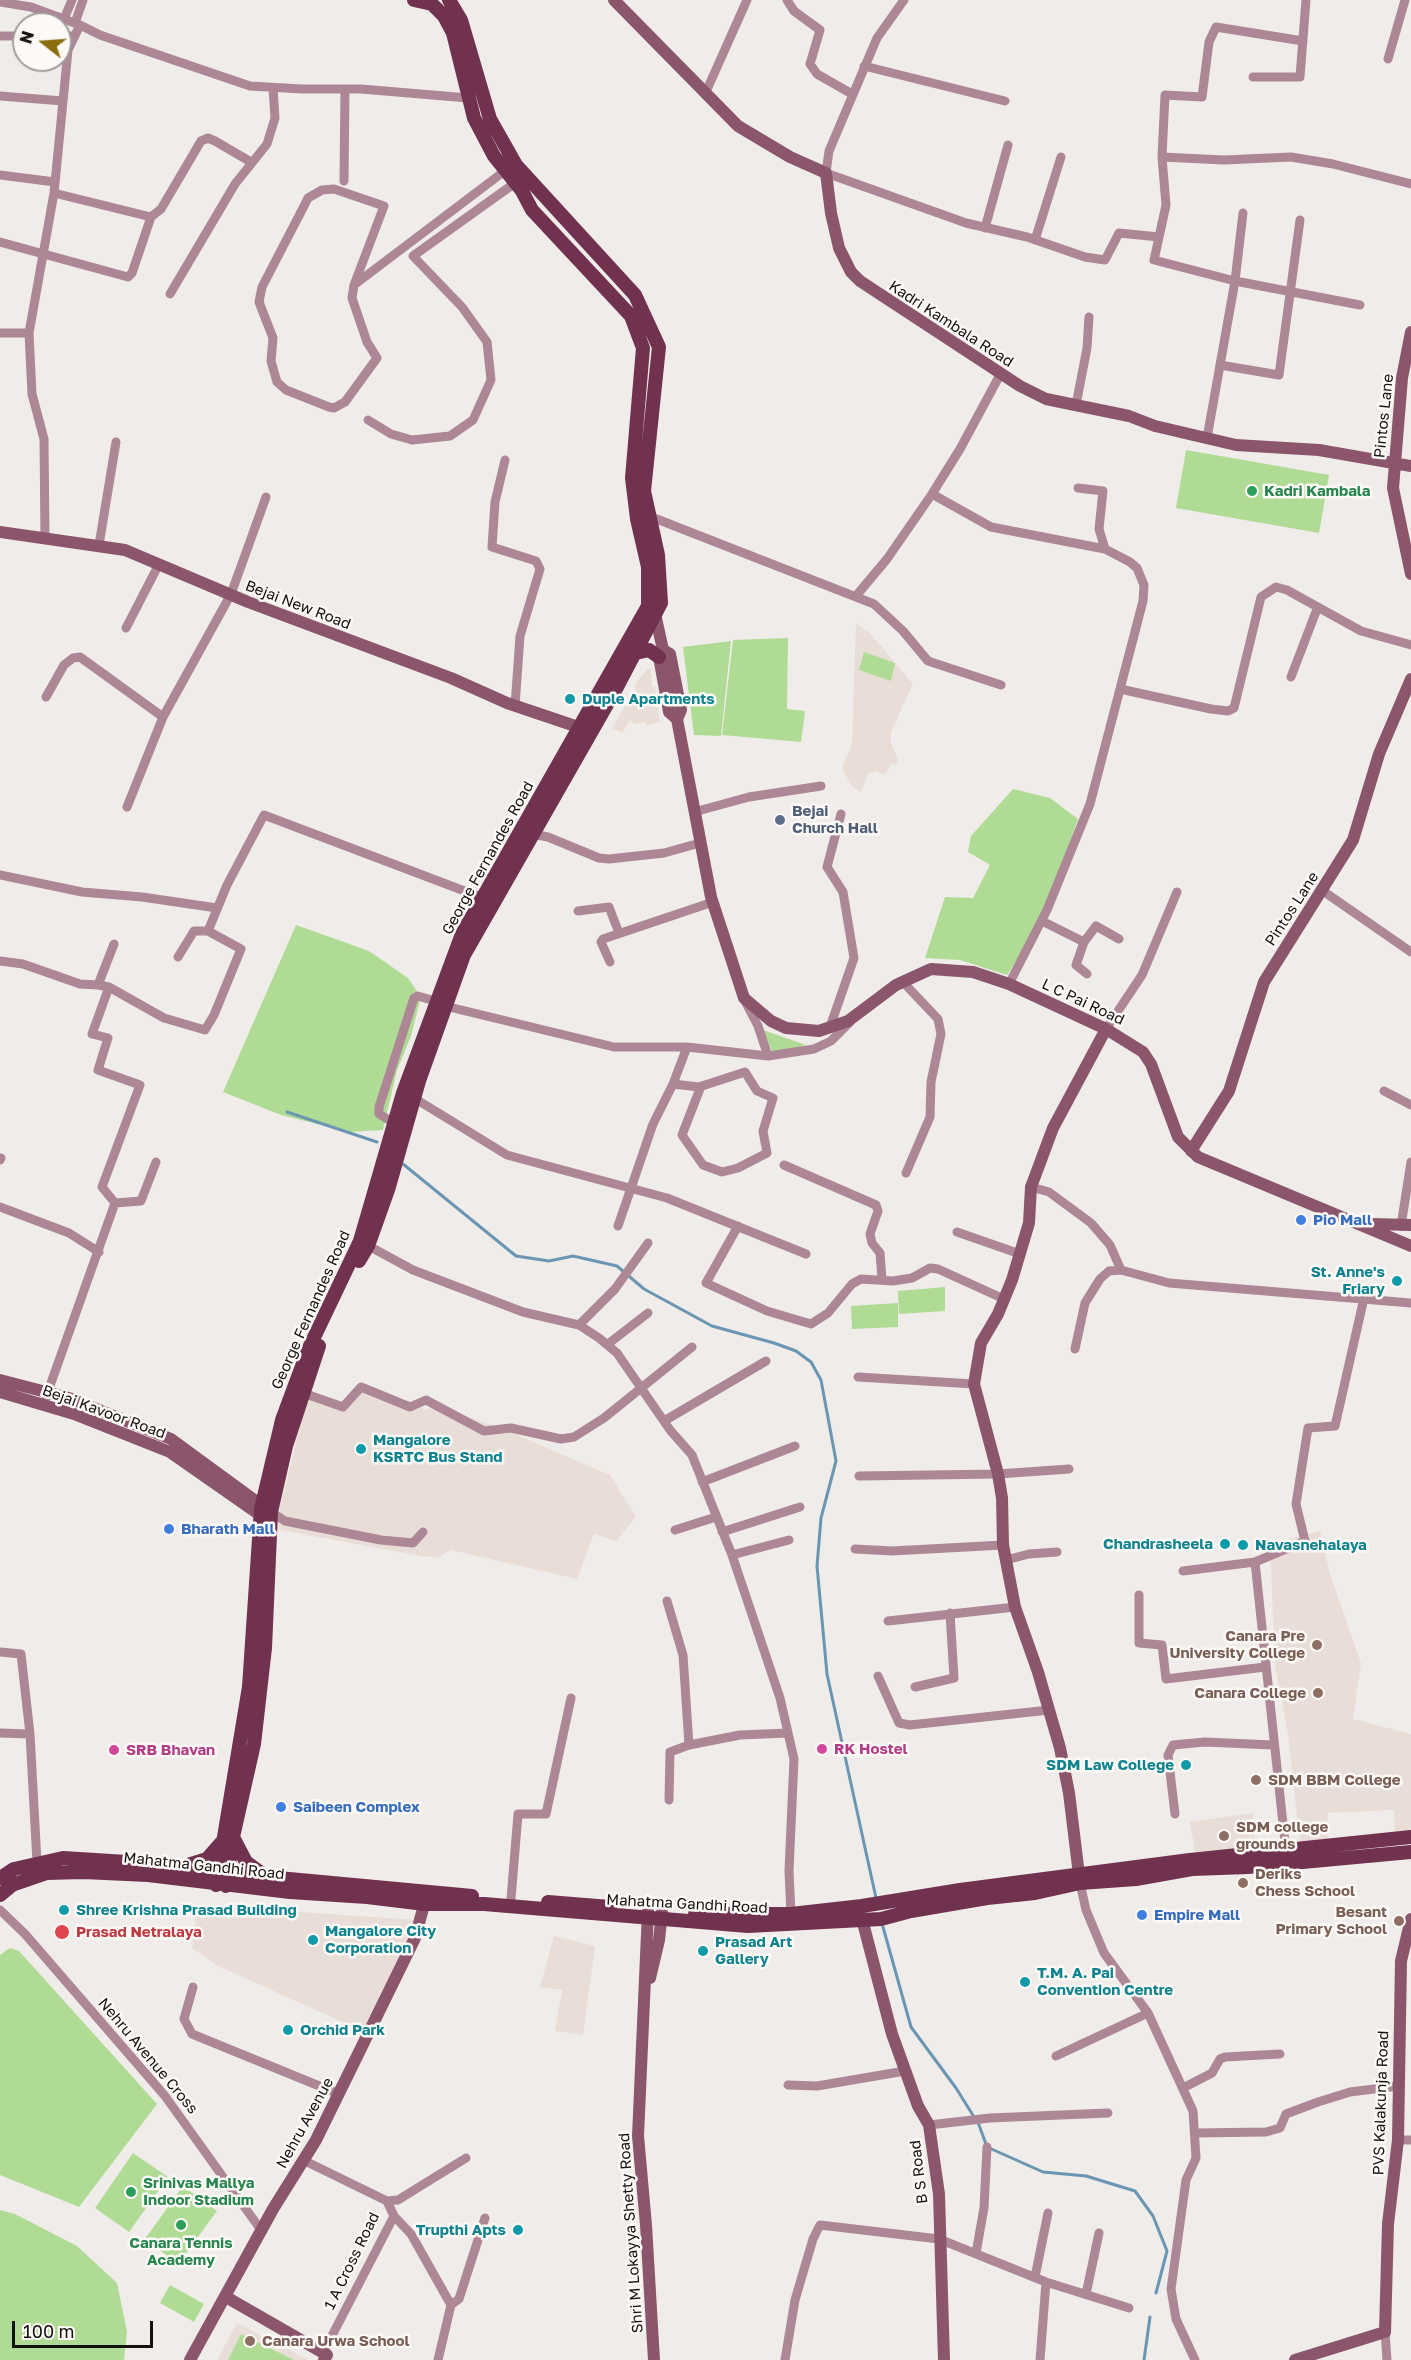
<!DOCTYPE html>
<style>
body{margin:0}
#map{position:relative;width:1411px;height:2360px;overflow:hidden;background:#f0ece9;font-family:"Golos Text",sans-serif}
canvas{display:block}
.north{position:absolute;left:12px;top:12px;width:60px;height:60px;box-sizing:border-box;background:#fdf9f7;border:2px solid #9f9d9b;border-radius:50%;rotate:287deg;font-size:16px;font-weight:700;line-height:24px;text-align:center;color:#131211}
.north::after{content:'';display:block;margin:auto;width:21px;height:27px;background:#8a6c0b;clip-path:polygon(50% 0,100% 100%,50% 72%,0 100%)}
.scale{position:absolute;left:12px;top:2321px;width:141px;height:27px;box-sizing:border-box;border:3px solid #131211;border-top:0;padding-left:8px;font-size:18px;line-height:21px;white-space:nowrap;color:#131211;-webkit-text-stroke:4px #fdf9f7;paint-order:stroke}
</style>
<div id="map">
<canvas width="1411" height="2360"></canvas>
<div class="north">N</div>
<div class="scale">100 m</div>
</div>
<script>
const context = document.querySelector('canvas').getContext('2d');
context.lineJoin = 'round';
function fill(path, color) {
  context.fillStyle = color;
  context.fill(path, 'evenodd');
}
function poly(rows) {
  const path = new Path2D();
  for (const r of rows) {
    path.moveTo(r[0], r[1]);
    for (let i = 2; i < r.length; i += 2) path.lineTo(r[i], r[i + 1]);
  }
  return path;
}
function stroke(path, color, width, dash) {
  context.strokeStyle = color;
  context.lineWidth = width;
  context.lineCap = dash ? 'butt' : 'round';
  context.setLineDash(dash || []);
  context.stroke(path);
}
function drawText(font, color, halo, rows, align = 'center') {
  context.font = font + ' "Golos Text",sans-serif';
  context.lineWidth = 5;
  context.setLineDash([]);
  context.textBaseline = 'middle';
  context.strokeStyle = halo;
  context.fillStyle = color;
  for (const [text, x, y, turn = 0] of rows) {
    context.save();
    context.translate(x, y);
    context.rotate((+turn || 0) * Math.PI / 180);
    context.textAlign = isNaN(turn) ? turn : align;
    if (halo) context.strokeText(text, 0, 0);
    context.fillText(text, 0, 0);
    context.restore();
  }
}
fill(poly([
 [856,623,869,632,913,684,891,732,891,743,898,760,896,765,892,763,885,775,875,771,868,774,861,792,852,787,842,768,852,743],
 [647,669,651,669,652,686,655,686,660,722,646,725,646,722,635,724,630,720,622,733,612,728,636,688,634,686],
 [361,1386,427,1410,434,1404,515,1434,610,1475,636,1517,616,1541,594,1534,577,1579,451,1550,437,1558,421,1556,275,1529,308,1393,348,1406,354,1402],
 [1320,1531,1330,1574,1361,1663,1353,1719,1411,1734,1411,1842,1395,1844,1394,1810,1328,1813,1327,1843,1300,1843,1288,1734,1275,1666,1270,1544],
 [1253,1813,1256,1850,1195,1852,1190,1822],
 [198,1905,417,1920,362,2031,216,1965,192,1948],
 [554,1936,595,1946,583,2035,555,2031,562,1990,540,1987],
 [237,2323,309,2360,217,2360]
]), '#e9ded7');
fill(poly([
 [1186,450,1329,475,1319,533,1176,508],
 [788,638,787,709,805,711,801,742,722,735,733,640],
 [731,641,721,736,694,735,683,647],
 [864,652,895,663,891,681,859,670],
 [1013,789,1050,798,1078,819,1042,921,1007,975,960,960,925,958,945,897,973,898,990,865,968,852,971,836],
 [296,925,369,951,408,978,421,997,411,1036,397,1070,383,1130,349,1132,281,1115,223,1092],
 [763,1030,806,1045,773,1053],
 [945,1287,945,1311,899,1314,898,1291],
 [898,1303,898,1327,852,1329,851,1306],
 [10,1948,19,1951,157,2104,79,2207,0,2175,0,1955],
 [133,2153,168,2177,129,2232,95,2208],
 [183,2186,217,2211,178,2264,145,2239],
 [0,2210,15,2214,77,2246,117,2283,127,2332,124,2360,0,2360],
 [170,2285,204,2304,194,2322,160,2303],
 [241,2334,294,2360,228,2360]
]), '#b0db95');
stroke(poly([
 [287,1112,377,1142],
 [403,1164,516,1256,549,1261,573,1256,617,1266,644,1289,712,1326,774,1343,796,1351,811,1362,821,1380,836,1461,821,1518,817,1566,827,1674,876,1898],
 [883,1927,911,2027,956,2088,979,2125,987,2147,1043,2172,1086,2176,1135,2191,1153,2216,1167,2251,1156,2293],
 [1144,2360,1150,2317]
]), '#6a96b4', 3);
stroke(poly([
 [787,0,794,11,820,30,810,64,817,74,852,94],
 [904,0,877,38,829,151,826,173,966,223,1027,237,1085,257,1105,260,1119,233,1159,237],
 [0,2,31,7,80,25,68,50,54,193,29,333,32,394,44,439,45,538],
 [64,19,72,0],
 [75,23,83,0],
 [80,25,100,35,250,86,302,89,361,89,468,98],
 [0,36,24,36],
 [60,36,75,36],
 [1388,59,1405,0],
 [864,66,1005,101],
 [1253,77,1300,77,1306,0],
 [705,94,747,0],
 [0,96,63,101],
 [1162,157,1165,95,1202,97,1209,42,1216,27,1303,41],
 [0,175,55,182],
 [344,181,345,89],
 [54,193,151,217,161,209,201,141,208,138,215,141,251,162],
 [985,228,1008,145],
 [1035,240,1061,157],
 [0,242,128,277,132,273,151,217],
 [354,285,384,206,334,189,322,190,308,198,304,206,262,287,259,302,273,338,271,361,277,382,286,390,329,407,334,408,345,402,377,358,367,342,352,298,354,285,506,170],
 [170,294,235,184,267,144,275,118,273,88],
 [1360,305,1235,281,1154,260,1166,205,1162,157,1224,160,1291,157,1333,164,1411,184],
 [0,333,29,333],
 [1220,365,1279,375,1300,220],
 [1076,405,1087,348,1089,317],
 [368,420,391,434,412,440,450,436,473,420,491,380,487,342,462,307,413,256,515,183],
 [1207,438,1235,281,1243,213],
 [505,460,495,502,492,547,536,561,540,569,520,636,515,706],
 [1078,488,1103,491,1099,529,1105,549],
 [932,494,991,527,1105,549,1130,562,1137,568,1144,585,1143,601,1120,689],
 [649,516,874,604,903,631,928,661,1001,685],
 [99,545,116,442],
 [856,596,887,559,932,494,960,449,1001,373],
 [126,628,159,564],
 [1291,677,1317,609],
 [46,697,64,665,73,658,80,657,163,717],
 [127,807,163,717,231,594,266,497],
 [694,812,749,797,821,786],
 [532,834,548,837,599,858,609,859,664,853,700,843],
 [0,875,82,892,142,897,217,908],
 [1323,891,1411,952],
 [578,911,609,907,619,933],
 [1042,921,1084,942],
 [208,931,227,885,264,815,483,898],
 [114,944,98,985,109,987,164,1018,205,1030,214,1015,241,949,208,931,194,931,178,957],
 [0,961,23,964,80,984,98,985],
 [610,962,601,942,603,939,713,902],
 [1087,974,1076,965,1084,942,1096,926,1119,939],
 [902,981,938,1019,941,1034,931,1082,930,1117,906,1173],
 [1009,984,1047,910,1090,804,1120,689,1211,709,1228,711,1234,708,1261,597,1276,587,1287,590,1361,631,1411,645],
 [109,987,92,1034,108,1038,98,1070,140,1085,102,1187,115,1203],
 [746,1003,758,1026,768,1056],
 [445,1006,614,1047,687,1047,768,1056,814,1049,831,1041,851,1021],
 [830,1027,854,958,843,892,827,867,841,814],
 [1106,1029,1142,975,1177,892],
 [673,1084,699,1087,745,1072,757,1091,773,1098,763,1131,767,1153,738,1168,722,1172,703,1165,682,1135,701,1086],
 [1384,1091,1411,1105],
 [414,1098,507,1155,667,1198,806,1254],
 [394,1123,379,1114,379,1107,414,998,418,996,435,1001],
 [0,1160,1,1158],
 [784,1165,876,1205,878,1211,870,1234,872,1243,880,1253,882,1279],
 [1031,1187,1049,1192,1091,1223,1110,1245,1121,1270,1169,1283,1411,1303],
 [0,1207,69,1233,99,1252],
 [618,1226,653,1124,673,1084,687,1047],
 [738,1226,706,1283,767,1311,811,1324,828,1313,852,1284,861,1279,893,1281,912,1278,930,1268,938,1269,1004,1299],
 [1401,1226,1411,1162],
 [957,1232,1020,1254],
 [365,1244,413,1270,523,1312,579,1325,599,1338,617,1353,670,1430,692,1455,732,1555,780,1698,794,1759,789,1871,791,1914],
 [579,1325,615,1289,648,1243],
 [608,1344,648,1313],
 [1075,1349,1085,1303,1100,1279,1109,1271,1121,1270],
 [858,1377,974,1384],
 [303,1393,343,1407,361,1387,410,1407,426,1400,484,1431,511,1428,561,1439,574,1437,604,1418,692,1347],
 [46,1397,115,1203,141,1201,156,1162],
 [664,1421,766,1361],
 [859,1476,998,1474,1069,1469],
 [702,1482,795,1446],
 [271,1512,285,1521,381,1540,413,1543,423,1532],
 [675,1530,716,1517],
 [722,1532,800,1507],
 [855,1549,892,1551,1003,1545],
 [732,1555,789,1540],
 [1006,1560,1029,1554,1057,1552],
 [1255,1562,1305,1541,1296,1504,1308,1428,1335,1426,1364,1298],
 [1183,1571,1255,1562,1286,1852],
 [1139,1595,1139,1643,1162,1645,1166,1679,1265,1667],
 [667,1601,683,1655,689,1745,740,1735,788,1733],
 [888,1621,1015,1607],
 [0,1652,21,1654,30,1734,37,1862],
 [878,1676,899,1723,910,1725,1049,1710],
 [915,1687,954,1678,950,1613],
 [0,1733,30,1734],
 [669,1800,670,1752,689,1745],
 [1175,1814,1168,1755,1173,1745,1205,1742,1273,1745],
 [1080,1883,1086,1910,1104,1953,1148,2013,1193,2111,1196,2158,1186,2180,1171,2289,1176,2319,1195,2360],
 [511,1899,518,1814,546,1814,571,1698],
 [0,1910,25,1934,165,2096,261,2230],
 [193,1987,184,2019,192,2034,339,2094],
 [1056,2056,1148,2013],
 [788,2085,817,2086,905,2071],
 [1183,2088,1212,2073,1220,2059,1225,2057,1280,2054],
 [929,2125,990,2118,1108,2113],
 [1195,2133,1266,2132,1280,2128,1286,2114,1318,2102,1350,2092,1398,2086],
 [1398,2140,1411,2140],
 [303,2160,387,2201,394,2216,323,2353],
 [387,2201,398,2200,466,2158],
 [394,2216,411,2234,451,2305,438,2360],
 [976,2253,984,2208,987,2147],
 [1035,2277,1048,2213],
 [1086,2294,1099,2233],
 [451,2305,459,2299,485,2218],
 [1385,2332,1387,2360],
 [785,2360,795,2300,813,2239,820,2225,939,2239,1046,2282,1129,2308],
 [1040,2360,1046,2282]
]), '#ad8796', 9);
stroke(poly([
 [614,0,738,126,790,157,826,173,831,213,839,248,851,272,860,281,1020,386,1046,399,1129,416,1155,426,1236,445,1319,450,1411,466],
 [1411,332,1402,378,1393,488,1411,574],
 [0,532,125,550,248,602,451,678,507,703,587,730],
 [654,609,663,650],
 [663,650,670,654,681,710,677,719,669,712,659,657,663,650],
 [677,719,711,897,744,998,771,1021,786,1028,819,1031,848,1021,896,985,931,969,973,972,1009,984,1106,1029,1143,1052,1151,1064,1178,1137,1198,1157,1411,1246],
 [1191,1151,1229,1091,1264,982,1353,840,1379,754,1411,679],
 [1371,1224,1411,1225],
 [0,1380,69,1398,171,1439,268,1510],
 [0,1392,74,1414,170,1452,266,1519],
 [1080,1883,1069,1793,1060,1748,1038,1672,1015,1607,1003,1545,1002,1498,998,1474,974,1384,981,1343,998,1314,1012,1280,1029,1223,1031,1187,1053,1128,1106,1029],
 [648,1911,638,2136,646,2225,654,2360],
 [862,1919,892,2034,918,2106,929,2125,939,2194,944,2360],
 [650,1978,659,1940,662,1912],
 [226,2297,327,2355,324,2360],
 [190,2360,273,2209,316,2140,415,1938,427,1894],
 [1295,2360,1385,2332,1388,2224,1398,2140,1401,1961,1411,1919]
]), '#8b566c', 12);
stroke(poly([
 [636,653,649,650,659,657],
 [359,1261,368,1246,388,1190,419,1081,464,955,617,687,661,603,658,555,644,491,659,347,635,295,516,165,490,119,461,20,449,0],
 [233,1837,246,1862,265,1876],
 [188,1865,207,1859,222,1842],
 [0,1878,14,1869,63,1858,159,1864,257,1876,472,1896],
 [216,1885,249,1687,261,1509,282,1420,308,1350,360,1241,403,1093,462,934,648,606,648,567,637,519,632,478,643,348,631,316,532,210,522,191,494,156,474,118,453,33,444,16,432,4,414,0],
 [226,1886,233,1837,254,1744,265,1648,271,1512,286,1446,319,1346],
 [0,1895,12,1885,47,1873,83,1872,148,1875,290,1892,367,1897,425,1904,484,1904,748,1926,881,1919,911,1911,987,1898,1035,1893,1080,1883,1136,1879,1192,1869,1248,1867,1411,1852],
 [548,1902,610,1907],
 [695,1914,791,1914,862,1906,960,1890,1190,1860,1411,1837]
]), '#71324f', 14);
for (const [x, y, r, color] of [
 [1252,491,6,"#2e9e5b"],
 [570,699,6,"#0f9aa8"],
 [780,820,6,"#5c6f8a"],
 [1301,1220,6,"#3f7fe0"],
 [1397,1281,6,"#0f9aa8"],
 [361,1449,6,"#0f9aa8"],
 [169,1529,6,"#3f7fe0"],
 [1225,1544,6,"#0f9aa8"],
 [1243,1545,6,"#0f9aa8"],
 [1317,1645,6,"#8d6e63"],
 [1318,1693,6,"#8d6e63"],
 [822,1749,6,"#d1479c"],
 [114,1750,6,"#d1479c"],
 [1186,1765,6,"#0f9aa8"],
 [1256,1780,6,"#8d6e63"],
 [281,1807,6,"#3f7fe0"],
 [1224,1836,6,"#8d6e63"],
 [1243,1883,6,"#8d6e63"],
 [64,1910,6,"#0f9aa8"],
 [1142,1915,6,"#3f7fe0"],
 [1399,1921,6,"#8d6e63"],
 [62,1932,8,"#e0444e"],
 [313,1940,6,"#0f9aa8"],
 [703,1951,6,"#0f9aa8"],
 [1025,1982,6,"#0f9aa8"],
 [288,2030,6,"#0f9aa8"],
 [131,2192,6,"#2e9e5b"],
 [181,2225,6,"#2e9e5b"],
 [518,2230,6,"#0f9aa8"],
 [250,2341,6,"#8d6e63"]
]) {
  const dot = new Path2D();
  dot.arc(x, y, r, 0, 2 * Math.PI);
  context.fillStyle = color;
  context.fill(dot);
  stroke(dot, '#fdf9f7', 2);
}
drawText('15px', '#131211', '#fdf9f7', [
 ["Kadri Kambala Road",951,324,33],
 ["Pintos Lane",1384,416,-84],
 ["Bejai New Road",298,605,21],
 ["George Fernandes Road",488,858,-61],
 ["Pintos Lane",1292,909,-57],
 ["L C Pai Road",1083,1002,25],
 ["George Fernandes Road",311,1310,-66],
 ["Bejai Kavoor Road",104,1412,20],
 ["Mahatma Gandhi Road",204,1866,6],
 ["Mahatma Gandhi Road",687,1904,3],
 ["Nehru Avenue Cross",148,2056,50],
 ["PVS Kalakunja Road",1381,2103,-88],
 ["Nehru Avenue",305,2123,-61],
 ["B S Road",919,2172,-97],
 ["Shri M Lokayya Shetty Road",631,2233,-94],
 ["1 A Cross Road",352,2261,-64]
]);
drawText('bold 15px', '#27864d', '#fdf9f7', [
 ["Kadri Kambala",1264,491],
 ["Srinivas Mallya",143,2183],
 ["Indoor Stadium",143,2200],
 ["Canara Tennis",181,2243,"center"],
 ["Academy",181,2260,"center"]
], 'left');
drawText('bold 15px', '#0d838f', '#fdf9f7', [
 ["Duple Apartments",582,699],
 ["St. Anne's",1385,1272,"right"],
 ["Friary",1385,1289,"right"],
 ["Mangalore",373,1440],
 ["KSRTC Bus Stand",373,1457],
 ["Chandrasheela",1213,1544,"right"],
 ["Navasnehalaya",1255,1545],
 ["SDM Law College",1174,1765,"right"],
 ["Shree Krishna Prasad Building",76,1910],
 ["Mangalore City",325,1931],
 ["Corporation",325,1948],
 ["Prasad Art",715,1942],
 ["Gallery",715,1959],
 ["T.M. A. Pai",1037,1973],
 ["Convention Centre",1037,1990],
 ["Orchid Park",300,2030],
 ["Trupthi Apts",506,2230,"right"]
], 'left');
drawText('bold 15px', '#4e5e75', '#fdf9f7', [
 ["Bejai",792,811],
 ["Church Hall",792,828]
], 'left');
drawText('bold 15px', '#366cbe', '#fdf9f7', [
 ["Pio Mall",1313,1220],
 ["Bharath Mall",181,1529],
 ["Saibeen Complex",293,1807],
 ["Empire Mall",1154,1915]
], 'left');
drawText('bold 15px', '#785e54', '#fdf9f7', [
 ["Canara Pre",1305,1636,"right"],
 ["University College",1305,1653,"right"],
 ["Canara College",1306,1693,"right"],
 ["SDM BBM College",1268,1780],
 ["SDM college",1236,1827],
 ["grounds",1236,1844],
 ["Deriks",1255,1874],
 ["Chess School",1255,1891],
 ["Besant",1387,1912,"right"],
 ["Primary School",1387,1929,"right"],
 ["Canara Urwa School",262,2341]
], 'left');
drawText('bold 15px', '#b23c85', '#fdf9f7', [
 ["RK Hostel",834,1749],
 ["SRB Bhavan",126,1750]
], 'left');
drawText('bold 15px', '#be3a42', '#fdf9f7', [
 ["Prasad Netralaya",76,1932]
], 'left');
</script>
